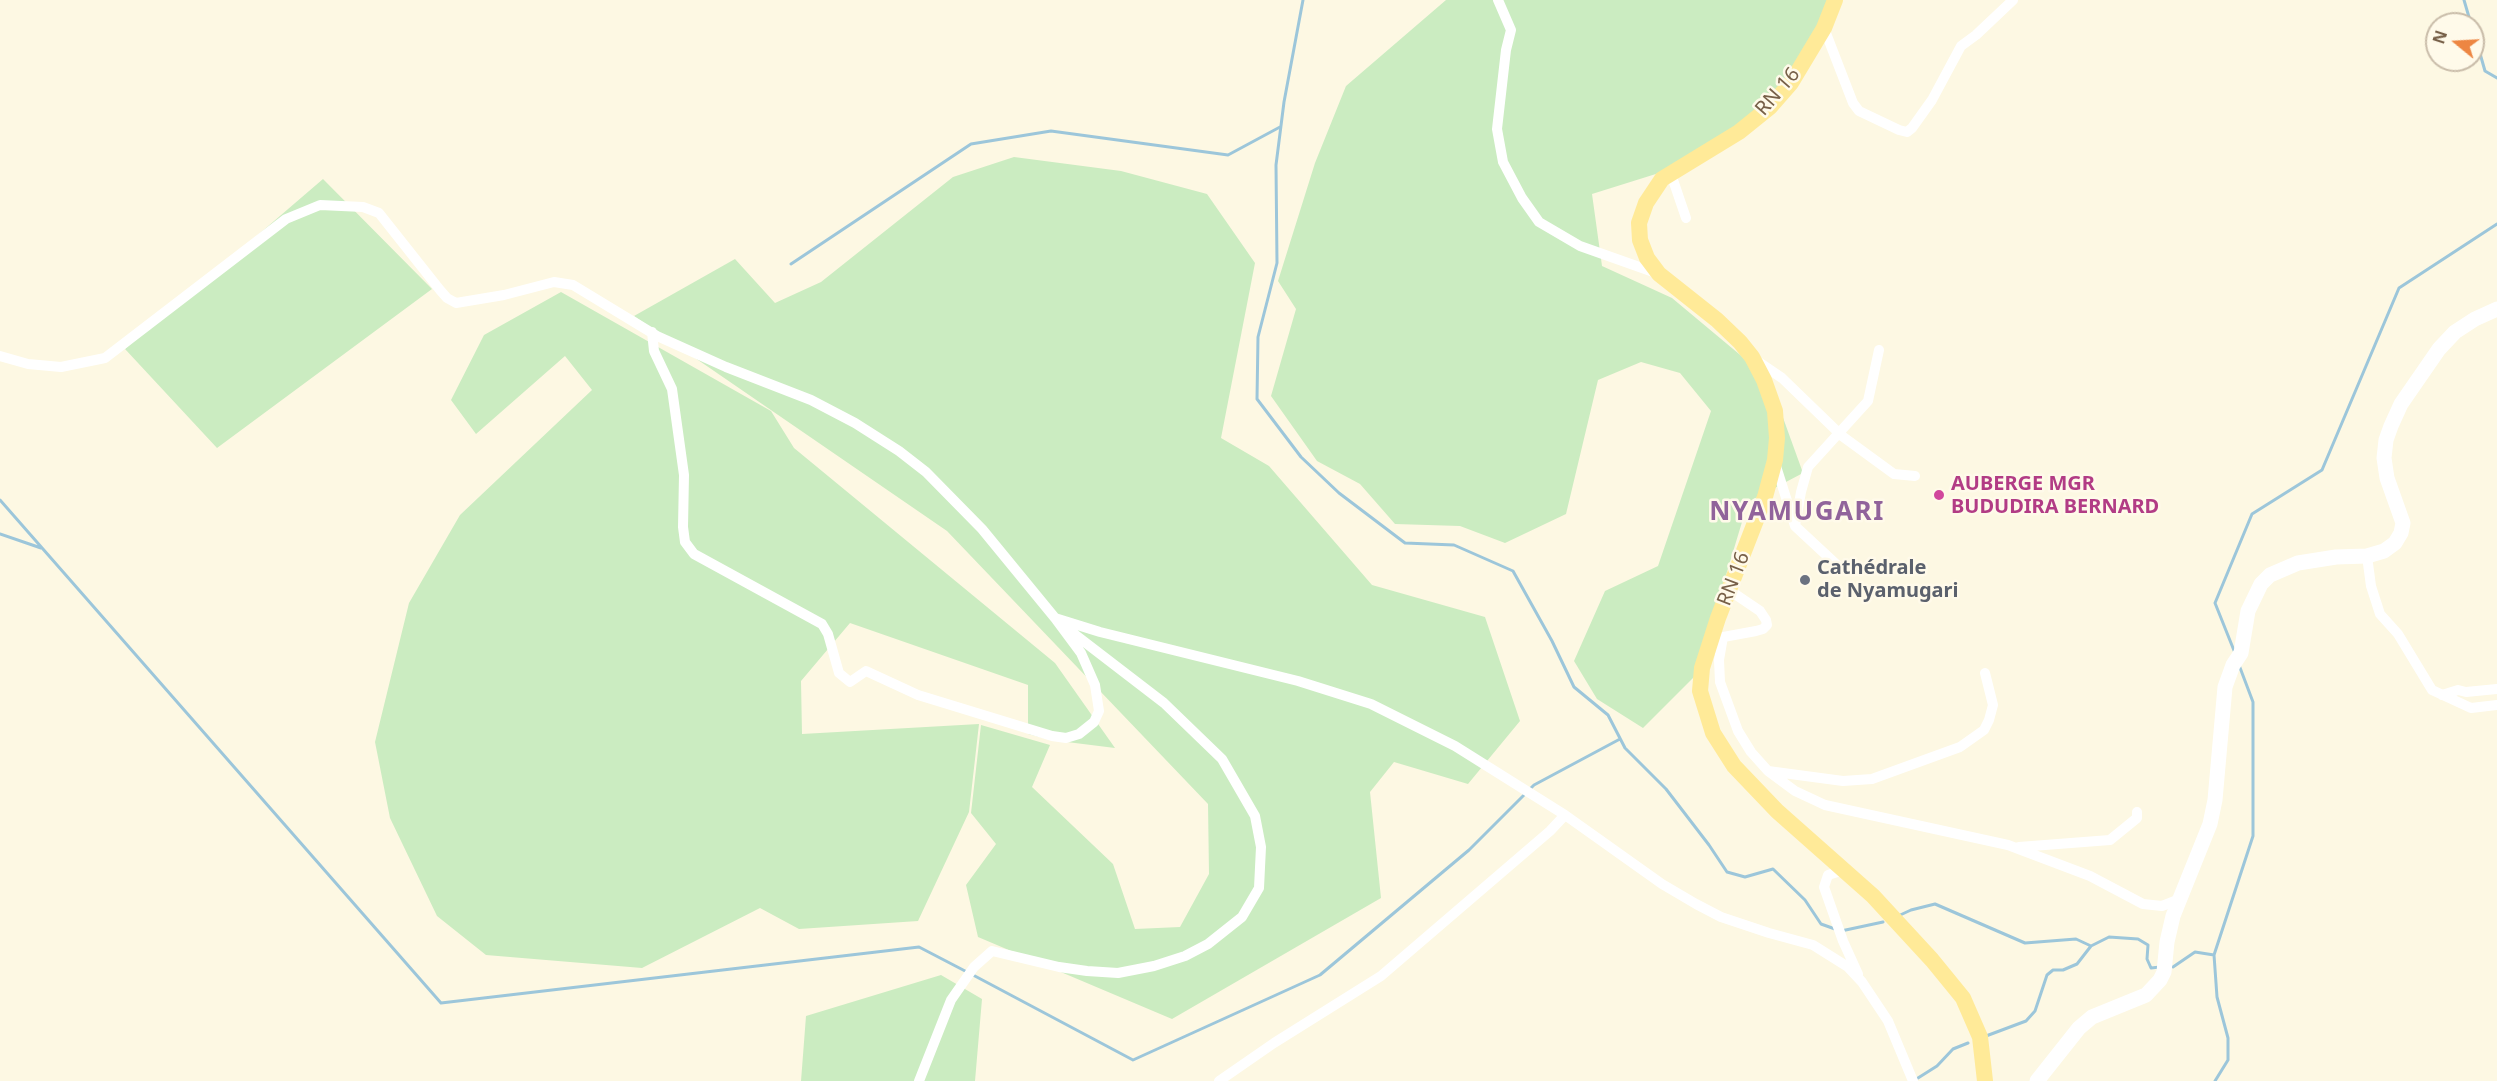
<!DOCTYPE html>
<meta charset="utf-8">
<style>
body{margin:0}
#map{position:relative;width:2497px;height:1081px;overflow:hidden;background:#fdf8e3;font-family:"Noto Sans",sans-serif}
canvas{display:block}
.north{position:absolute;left:2425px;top:12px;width:60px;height:60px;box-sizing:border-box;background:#fffaea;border:2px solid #c9bca9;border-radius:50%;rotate:288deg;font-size:16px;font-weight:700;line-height:24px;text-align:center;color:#776048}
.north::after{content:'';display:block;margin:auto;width:21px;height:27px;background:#ed8642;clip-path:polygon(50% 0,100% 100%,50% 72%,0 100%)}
</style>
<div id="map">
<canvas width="2497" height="1081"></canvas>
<div class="north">N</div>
</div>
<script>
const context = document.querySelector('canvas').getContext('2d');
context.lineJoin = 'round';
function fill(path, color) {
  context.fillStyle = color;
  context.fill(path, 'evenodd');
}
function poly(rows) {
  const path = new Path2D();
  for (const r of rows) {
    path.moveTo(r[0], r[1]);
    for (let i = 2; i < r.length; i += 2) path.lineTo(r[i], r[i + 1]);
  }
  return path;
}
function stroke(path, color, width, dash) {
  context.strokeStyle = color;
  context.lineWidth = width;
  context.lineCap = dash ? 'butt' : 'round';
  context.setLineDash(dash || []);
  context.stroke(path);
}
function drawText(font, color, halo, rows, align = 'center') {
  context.font = font + ' "Noto Sans",sans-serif';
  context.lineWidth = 5;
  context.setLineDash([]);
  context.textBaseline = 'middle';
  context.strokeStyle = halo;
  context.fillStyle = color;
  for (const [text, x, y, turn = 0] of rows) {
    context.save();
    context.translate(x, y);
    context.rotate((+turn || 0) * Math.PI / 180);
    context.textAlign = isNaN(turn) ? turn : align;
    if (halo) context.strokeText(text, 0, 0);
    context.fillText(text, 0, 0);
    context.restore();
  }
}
fill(poly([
 [1446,0,1837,0,1783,102,1710,157,1592,194,1602,266,1672,298,1769,379,1803,473,1748,502,1696,675,1643,728,1597,699,1574,661,1605,591,1658,566,1711,411,1680,373,1641,362,1598,380,1566,514,1505,543,1460,526,1395,524,1360,484,1317,461,1271,396,1296,309,1278,281,1315,163,1346,86],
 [1014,157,1121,171,1207,194,1255,263,1221,438,1269,466,1372,585,1485,617,1520,721,1468,784,1394,762,1370,792,1381,898,1172,1019,978,937,966,885,996,844,971,813,981,725,1050,745,1032,787,1113,864,1135,929,1180,927,1209,874,1208,804,947,531,634,316,735,259,775,303,821,282,953,177],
 [323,179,432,289,217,448,125,349],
 [561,292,771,411,794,448,1055,663,1115,748,1051,740,1028,734,1028,685,850,623,801,681,802,734,979,724,969,812,918,921,799,929,760,908,642,968,486,955,437,916,390,818,375,742,409,603,460,515,592,390,565,356,476,434,451,400,484,335],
 [941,975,982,999,975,1081,801,1081,806,1016]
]), '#cbecc1');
stroke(poly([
 [1303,0,1284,102,1276,165,1277,263,1258,337,1257,399,1301,457,1339,493,1405,543,1454,545,1513,571,1552,641,1574,687,1608,715,1625,748,1666,789,1709,845,1727,872,1745,877,1773,869,1805,900,1821,924,1835,929],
 [2464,0,2471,24],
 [2473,29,2485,71,2497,78],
 [791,264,971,144,1051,131,1228,155,1280,127],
 [0,500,441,1003,919,947,967,972],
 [0,534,41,548],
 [2235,653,2215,603,2252,514,2322,470,2399,288,2497,224],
 [1898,916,1911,910,1935,904,2025,943,2076,939,2091,946],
 [1841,931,1883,922],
 [2214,955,2253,836,2253,702,2239,665],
 [2173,967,2195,952,2214,955,2217,997,2228,1038,2228,1060,2215,1081],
 [973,975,1133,1060,1320,975,1469,850,1534,785,1620,739],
 [1986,1036,2026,1021,2035,1011,2047,975,2053,970,2063,970,2077,964,2091,946,2109,937,2138,939,2148,945,2147,959,2151,968,2160,967],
 [1918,1078,1937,1066,1953,1049,1968,1043]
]), '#9cc6da', 3);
stroke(poly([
 [1498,0,1511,30,1506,50,1497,129,1503,162,1522,198,1539,222,1580,246,1659,274],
 [1824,28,1853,103,1859,111,1899,130,1907,132,1912,128,1932,100,1961,46,1976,35,2013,0],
 [1671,174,1686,218],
 [652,332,654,351,672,389,684,475,683,527,685,542,694,554,822,624,828,634,839,673,850,682,866,671,918,695,1052,736,1066,738,1079,734,1094,722,1099,711,1095,685,1081,653,1055,618],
 [0,356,28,364,61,367,105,358,286,219,320,205,363,207,379,213,440,290,447,298,456,303,504,295,554,282,573,285,657,336,726,367,811,400,855,423,899,451,926,472,982,529,1055,618,1100,632,1298,681,1371,704,1455,746,1565,815,1662,884,1696,904,1721,917,1769,933,1813,945,1848,967,1862,982,1888,1021,1913,1081],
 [1757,361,1782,378,1842,436,1894,474,1915,476],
 [1775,463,1795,526,1837,565],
 [1795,526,1801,492,1808,467,1868,401,1879,350],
 [2367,556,2371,586,2380,614,2398,634,2432,690,2471,708,2497,705],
 [1723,637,1719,660,1720,682,1738,731,1751,752,1768,771,1795,791,1825,805,2008,845,2090,876,2143,904,2162,906,2180,899],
 [1718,638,1756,631,1763,629,1767,625,1766,620,1760,611,1729,590],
 [2442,695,2458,690,2466,692,2497,689],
 [1768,771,1843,781,1872,779,1960,747,1984,730,1989,720,1993,705,1985,673],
 [2019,847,2110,840,2137,818,2137,812],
 [1844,870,1828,875,1824,887,1843,941,1858,974],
 [919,1081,951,1000,974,967,992,951,1059,967,1087,971,1118,973,1154,966,1185,956,1208,944,1242,917,1259,888,1261,847,1255,816,1222,759,1164,703,1069,630],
 [1219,1081,1274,1043,1381,976,1550,831,1565,815]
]), '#fff', 10);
stroke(poly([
 [2037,1081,2079,1028,2092,1017,2146,995,2160,980,2164,972,2167,942,2173,916,2210,824,2215,800,2225,687,2233,665,2241,653,2248,611,2261,584,2270,575,2298,563,2336,557,2367,556,2384,551,2395,543,2401,533,2403,523,2387,478,2384,458,2386,440,2391,426,2401,404,2439,349,2455,332,2475,319,2497,309]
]), '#fff', 15);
stroke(poly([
 [1835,0,1824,28,1791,83,1770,107,1739,132,1662,179,1646,203,1639,223,1640,240,1647,258,1659,274,1717,320,1740,342,1752,357,1764,380,1775,411,1777,438,1775,460,1765,497,1718,618,1702,668,1700,691,1713,733,1734,766,1777,811,1873,896,1932,960,1963,998,1980,1037,1985,1081]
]), '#ffea98', 16);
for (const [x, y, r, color] of [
 [1939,495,6,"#d1479c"],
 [1805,580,6,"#6b7280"]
]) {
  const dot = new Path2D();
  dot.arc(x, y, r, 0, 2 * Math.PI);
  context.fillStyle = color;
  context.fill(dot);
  stroke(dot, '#fffaea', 2);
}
drawText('20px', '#776048', '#fffaea', [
 ["RN 16",1778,92,-49],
 ["RN 16",1734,579,-69]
]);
drawText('bold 20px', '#b23c85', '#fffaea', [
 ["AUBERGE MGR",1951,484],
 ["BUDUDIRA BERNARD",1951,507]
], 'left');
drawText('bold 20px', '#5b616d', '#fffaea', [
 ["Cathédrale",1817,568],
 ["de Nyamugari",1817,591]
], 'left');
context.letterSpacing = '1.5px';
drawText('bold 26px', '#91639b', '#fffaea', [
 ["NYAMUGARI",1797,513]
]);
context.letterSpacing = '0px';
</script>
